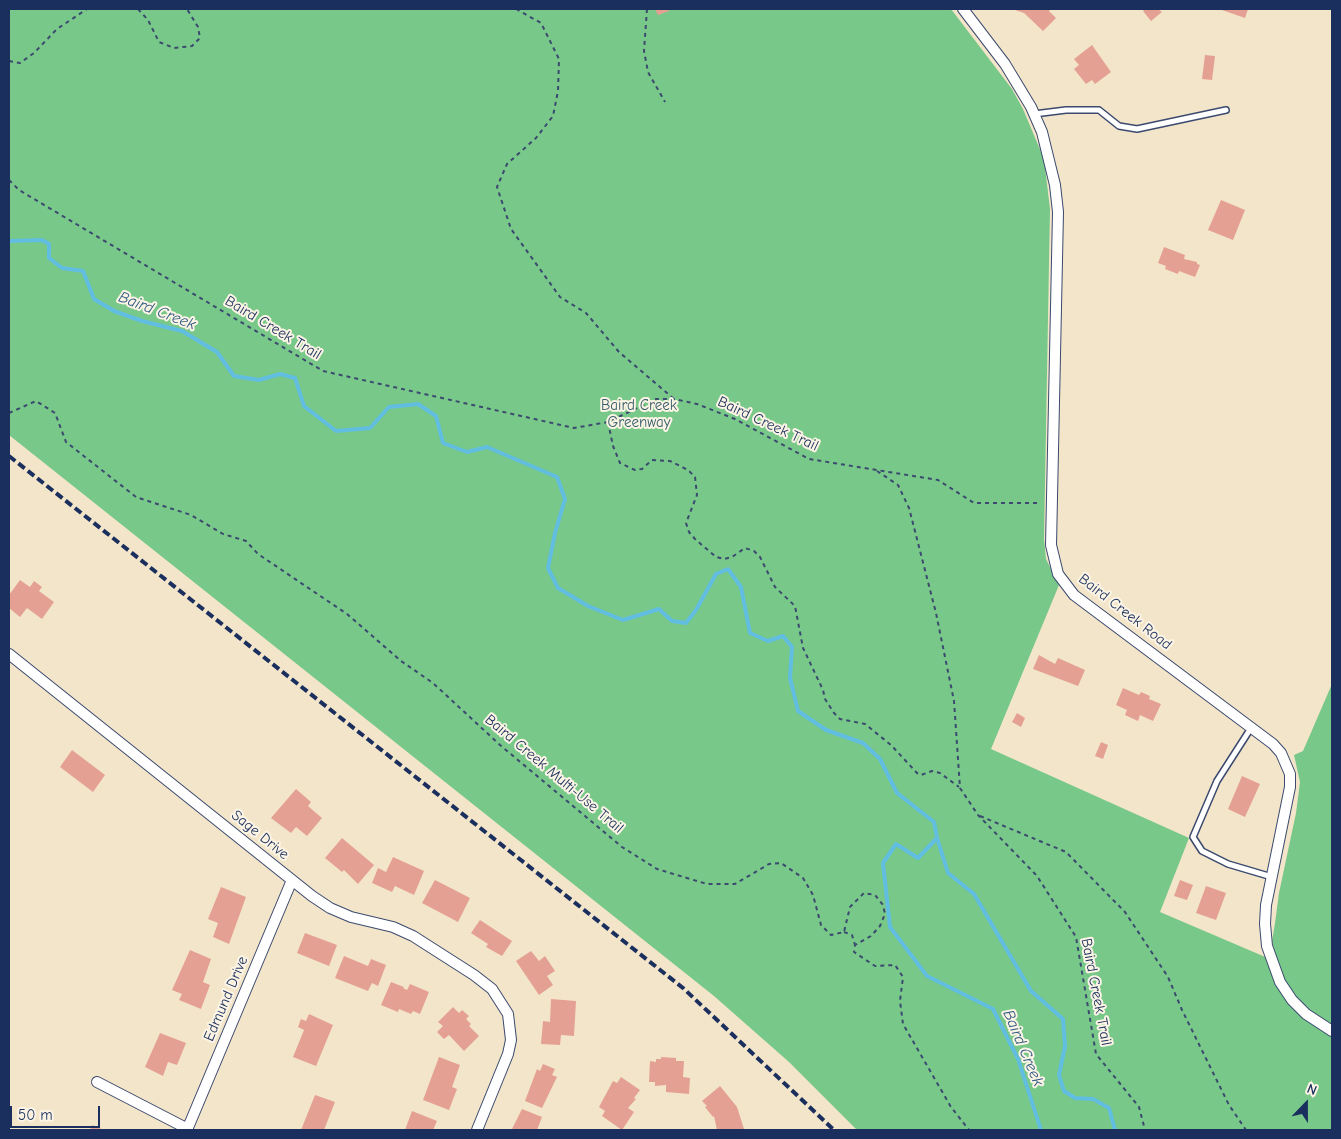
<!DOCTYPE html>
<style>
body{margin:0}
#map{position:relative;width:1341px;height:1139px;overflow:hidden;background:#f3e5c9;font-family:"Comic Neue",sans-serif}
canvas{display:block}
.frame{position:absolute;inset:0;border:10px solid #1b2f5e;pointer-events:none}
.north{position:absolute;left:1281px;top:1079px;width:50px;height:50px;-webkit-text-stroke:4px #fcf5e5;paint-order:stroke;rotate:22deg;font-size:14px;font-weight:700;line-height:20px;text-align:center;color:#1b2f5e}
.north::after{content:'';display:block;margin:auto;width:18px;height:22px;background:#1b2f5e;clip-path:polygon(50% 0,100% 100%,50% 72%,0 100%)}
.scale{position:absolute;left:10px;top:1106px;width:90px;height:22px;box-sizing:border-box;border:2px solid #1b2f5e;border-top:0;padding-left:6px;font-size:15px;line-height:18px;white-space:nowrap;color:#1b2f5e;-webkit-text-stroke:4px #fcf5e5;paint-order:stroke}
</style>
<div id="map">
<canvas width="1341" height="1139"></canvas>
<div class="frame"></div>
<div class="north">N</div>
<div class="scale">50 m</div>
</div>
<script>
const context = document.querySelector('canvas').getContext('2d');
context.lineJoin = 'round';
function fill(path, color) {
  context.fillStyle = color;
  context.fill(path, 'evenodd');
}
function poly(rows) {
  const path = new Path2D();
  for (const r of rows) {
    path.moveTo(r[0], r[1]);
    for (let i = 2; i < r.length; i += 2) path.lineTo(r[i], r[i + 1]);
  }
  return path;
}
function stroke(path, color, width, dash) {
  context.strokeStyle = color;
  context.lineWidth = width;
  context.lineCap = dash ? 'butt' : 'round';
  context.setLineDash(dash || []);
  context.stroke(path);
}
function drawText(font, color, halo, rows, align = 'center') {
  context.font = font + ' "Comic Neue",sans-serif';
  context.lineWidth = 4;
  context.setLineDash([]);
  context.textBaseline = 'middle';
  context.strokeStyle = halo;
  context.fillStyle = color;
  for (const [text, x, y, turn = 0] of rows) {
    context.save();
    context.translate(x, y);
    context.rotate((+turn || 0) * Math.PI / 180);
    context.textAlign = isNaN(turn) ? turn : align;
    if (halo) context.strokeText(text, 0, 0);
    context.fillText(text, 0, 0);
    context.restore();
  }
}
fill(poly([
 [9,9,951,9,1012,89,1023,109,1044,159,1050,209,1044,539,1046,559,1059,585,991,749,1189,838,1160,912,1277,962,1272,941,1275,923,1279,893,1296,813,1300,782,1294,755,1303,751,1332,684,1332,1130,857,1130,789,1062,714,996,9,435]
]), '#78c889');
stroke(poly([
 [9,241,42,240,49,244,49,258,62,268,83,271,94,299,114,311,142,321,182,331,217,352,234,376,259,380,280,374,295,378,304,406,336,431,370,428,389,407,418,404,436,416,443,443,467,452,487,447,557,477,565,499,555,533,548,568,558,588,588,606,623,620,659,609,672,621,686,623,696,610,716,574,728,569,741,587,750,633,768,641,783,636,792,647,790,678,798,711,826,730,863,743,880,759,897,793,934,822,937,838,918,858,896,844,883,863,890,927,927,976,993,1009,1018,1059,1041,1130],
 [937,838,948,873,974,894,1031,991,1063,1019,1065,1046,1059,1075,1064,1091,1075,1098,1093,1099,1109,1108,1115,1130]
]), '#62bee0', 4);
fill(poly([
 [655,9,668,9,669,11,658,15],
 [1012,9,1051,9,1049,11,1056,18,1043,31,1024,13],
 [1145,9,1158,9,1162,12,1151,21,1143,11],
 [1219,9,1248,9,1245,18],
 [1092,45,1111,72,1095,84,1092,80,1086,84,1074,69,1079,65,1074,59],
 [1205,55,1215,56,1212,80,1202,79],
 [1221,200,1245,210,1233,240,1208,230],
 [1164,247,1185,255,1184,259,1197,262,1197,264,1200,265,1195,277,1179,271,1178,274,1165,269,1166,266,1158,263],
 [20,580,30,587,34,581,42,587,39,591,54,602,42,619,27,608,20,617,9,608,9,595],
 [1039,655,1055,664,1058,658,1085,670,1078,686,1033,669],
 [1123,688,1139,695,1141,692,1150,696,1149,699,1161,704,1153,721,1140,715,1138,721,1125,715,1127,710,1116,705],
 [1017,713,1025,718,1021,727,1012,722],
 [1101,742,1108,745,1103,759,1095,756],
 [72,750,105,775,93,792,60,767],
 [1242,776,1260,784,1245,817,1228,809],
 [296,789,311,802,308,806,322,818,307,836,296,827,291,833,271,818],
 [342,838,374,865,358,884,344,870,342,872,325,858],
 [393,857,424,871,414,895,395,886,392,892,372,883,378,868,386,872],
 [435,880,470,898,458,922,422,903],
 [1180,880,1193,885,1187,900,1174,896],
 [1206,886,1226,893,1216,920,1196,913],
 [221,887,246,897,229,944,213,937,218,923,208,919],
 [480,920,512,941,502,956,486,947,488,944,471,933],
 [305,933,337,945,329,966,297,953],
 [190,950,211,959,203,982,210,985,201,1009,179,1000,182,994,172,990],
 [531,951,539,961,545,956,555,971,547,976,553,985,539,995,516,961],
 [344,956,368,966,371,959,386,965,378,986,372,983,368,991,335,978],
 [391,982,404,987,403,988,407,990,410,984,429,992,420,1014,413,1011,411,1014,399,1009,398,1012,381,1005],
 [551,999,576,1001,574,1036,561,1035,560,1045,541,1044,543,1021,550,1022],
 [453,1007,459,1013,462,1010,469,1016,466,1019,471,1024,469,1026,479,1036,464,1051,449,1035,444,1039,437,1032,443,1026,438,1022],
 [309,1014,333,1025,316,1066,293,1057,304,1030,298,1027,301,1019,306,1021],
 [160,1033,186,1043,177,1065,168,1062,163,1076,145,1067],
 [439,1057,460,1065,452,1087,457,1089,449,1110,423,1100],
 [661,1057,676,1058,676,1061,684,1061,683,1077,690,1078,689,1094,666,1092,666,1085,655,1086,655,1082,649,1082,650,1061,656,1062,656,1059,661,1059],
 [543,1064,555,1069,552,1075,557,1077,542,1108,525,1101,537,1069,540,1071],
 [621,1077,640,1090,634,1098,636,1099,628,1108,634,1112,622,1130,602,1116,605,1111,599,1107,613,1081,617,1083],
 [720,1086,737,1107,744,1129,717,1130,714,1116,713,1117,705,1107,707,1106,702,1101],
 [315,1095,335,1102,324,1130,301,1130],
 [522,1109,542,1117,537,1130,512,1129],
 [412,1111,437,1121,433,1130,405,1130],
 [92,1125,104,1130,90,1130]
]), '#e4a193');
const lane = poly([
 [1034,114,1066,110,1099,110,1119,126,1137,129,1226,110],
 [1251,728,1217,781,1193,837,1202,851,1228,864,1272,877]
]);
const street = poly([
 [963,9,1005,64,1031,107,1042,132,1055,185,1058,212,1051,545,1058,574,1074,595,1273,744,1281,753,1290,774,1290,787,1266,905,1265,924,1267,946,1280,982,1292,1000,1306,1014,1332,1031],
 [9,654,312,896,330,908,351,917,393,927,413,936,474,975,492,989,508,1014,511,1040,508,1054,477,1130],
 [97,1082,188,1129],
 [187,1130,292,880]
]);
stroke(lane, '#3b4a6e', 8);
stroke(street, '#3b4a6e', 12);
stroke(poly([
 [138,9,148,20,159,42,174,48,192,46,200,38,198,27,187,9],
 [245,9,256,9],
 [516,9,541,23,559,59,558,91,553,116,536,138,507,164,497,187,511,229,560,297,586,313,619,352,674,399],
 [647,9,644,51,648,72,665,102],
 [9,61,20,63,34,53,57,29,87,9],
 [9,180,19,190,323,371,574,428,608,422,656,399,674,399,697,404,735,419,809,459,938,480,974,503,1041,503],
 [9,413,36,401,55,413,66,442,136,497,191,515,223,534,246,541,258,554,347,614,401,661,433,683,500,745,622,847,657,869,707,884,735,884,769,864,781,863,803,878,813,895,821,925,831,935,844,932,850,907,864,893,875,895,883,905,885,914,880,926,871,936,855,945,854,952,875,966,895,965,903,977,900,1001,903,1024,951,1107,969,1130],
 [608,422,613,446,620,463,635,470,642,469,652,460,670,461,688,470,695,477,697,495,686,523,689,532,695,539,716,557,724,559,732,557,745,548,754,551,760,557,775,587,795,606,803,648,823,690,825,699,834,713,840,719,865,724,891,745,917,773,921,775,932,771,940,773,959,787],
 [877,471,898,485,909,508,936,613,954,701,960,788,978,815,1037,876,1076,937,1096,1054,1139,1107,1145,1130],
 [980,816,1066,852,1125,912,1168,977,1182,1010,1229,1105,1246,1130],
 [844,932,852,935,855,945]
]), '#3b4a6e', 2, [4, 4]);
stroke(lane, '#fff', 5);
stroke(street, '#fff', 10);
stroke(poly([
 [9,456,683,988,834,1130]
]), '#1b2f5e', 4, [8, 4]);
drawText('15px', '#1b2f5e', '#fcf5e5', [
 ["Baird Creek Trail",273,328,31],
 ["Baird Creek Trail",768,424,25],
 ["Baird Creek Road",1125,612,38],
 ["Baird Creek Multi-Use Trail",554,774,40],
 ["Sage Drive",260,835,39],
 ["Baird Creek Trail",1096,992,79],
 ["Edmund Drive",226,999,-67]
]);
drawText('15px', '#375d6b', '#fcf5e5', [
 ["Baird Creek",639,406],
 ["Greenway",639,423]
]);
drawText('italic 16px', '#305a85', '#fcf5e5', [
 ["Baird Creek",157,311,21],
 ["Baird Creek",1023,1048,67]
]);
</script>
